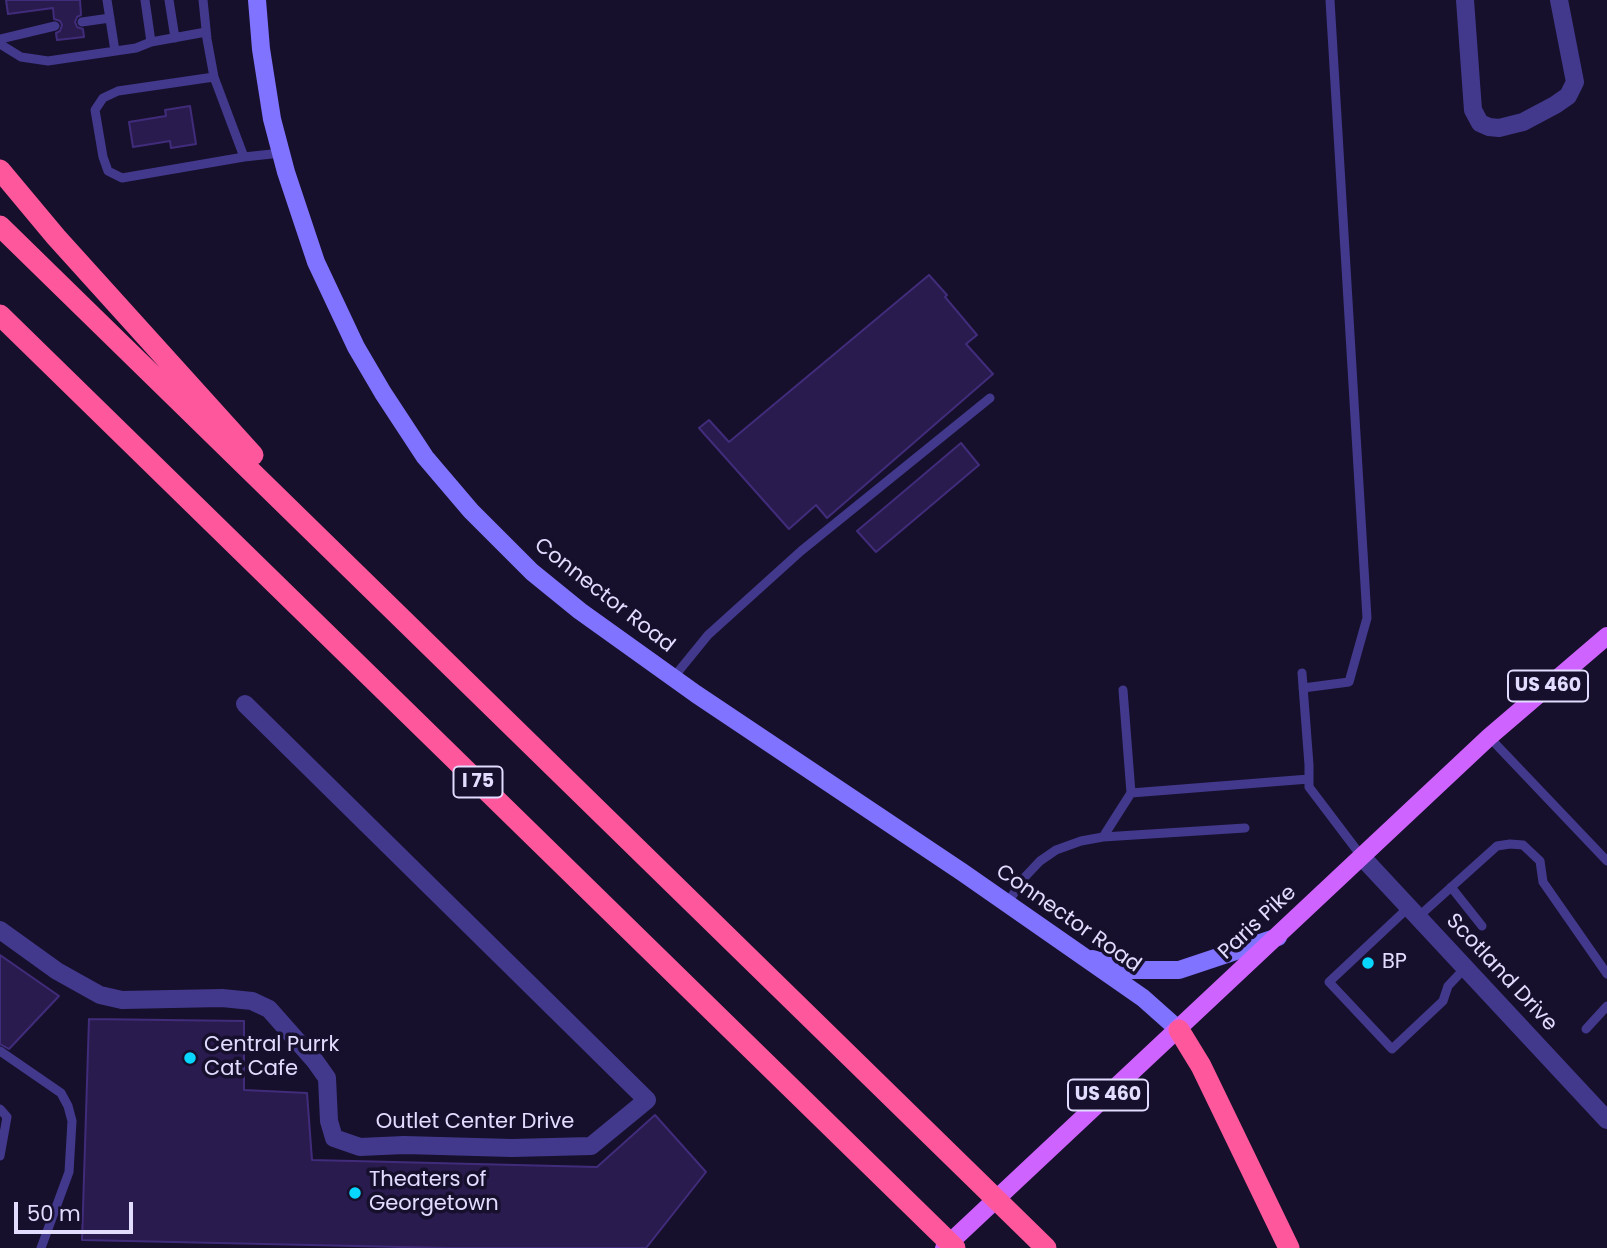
<!DOCTYPE html>
<style>
body{margin:0}
#map{position:relative;width:1607px;height:1248px;overflow:hidden;background:#17102c;font-family:Poppins,sans-serif}
canvas{display:block}
.scale{position:absolute;left:14px;top:1202px;width:119px;height:32px;box-sizing:border-box;border:4px solid #e2dcff;border-top:0;padding-left:9px;font-size:21px;line-height:24px;white-space:nowrap;color:#e2dcff;-webkit-text-stroke:5px #17102c;paint-order:stroke}
</style>
<div id="map">
<canvas width="1607" height="1248"></canvas>
<div class="scale">50 m</div>
</div>
<script>
const context = document.querySelector('canvas').getContext('2d');
context.lineJoin = 'round';
function fill(path, color) {
  context.fillStyle = color;
  context.fill(path, 'evenodd');
}
function poly(rows) {
  const path = new Path2D();
  for (const r of rows) {
    path.moveTo(r[0], r[1]);
    for (let i = 2; i < r.length; i += 2) path.lineTo(r[i], r[i + 1]);
  }
  return path;
}
function stroke(path, color, width, dash) {
  context.strokeStyle = color;
  context.lineWidth = width;
  context.lineCap = dash ? 'butt' : 'round';
  context.setLineDash(dash || []);
  context.stroke(path);
}
function drawText(font, color, halo, rows, align = 'center') {
  context.font = font + ' Poppins,sans-serif';
  context.lineWidth = 7;
  context.setLineDash([]);
  context.textBaseline = 'middle';
  context.strokeStyle = halo;
  context.fillStyle = color;
  for (const [text, x, y, turn = 0] of rows) {
    context.save();
    context.translate(x, y);
    context.rotate((+turn || 0) * Math.PI / 180);
    context.textAlign = isNaN(turn) ? turn : align;
    if (halo) context.strokeText(text, 0, 0);
    context.fillText(text, 0, 0);
    context.restore();
  }
}
const building = poly([
 [6,0,80,0,81,15,77,17,75,22,77,27,83,29,84,37,57,40,56,33,60,31,62,25,60,21,54,19,53,8,8,14,6,0],
 [190,106,196,144,171,148,170,141,133,147,129,122,166,116,165,110,190,106],
 [929,275,947,295,945,297,977,335,966,344,993,374,827,518,816,505,789,529,699,428,709,420,729,442,929,275],
 [961,443,979,465,876,552,857,531,961,443],
 [0,955,59,996,9,1049,0,1044,0,955],
 [89,1019,244,1021,244,1090,307,1093,312,1160,597,1167,655,1115,706,1172,646,1248,447,1248,82,1240,89,1019]
]);
fill(building, '#291b4e');
stroke(building, '#412c7b', 2);
stroke(poly([
 [107,0,115,51],
 [145,0,151,42],
 [169,0,175,38],
 [203,0,207,39,214,77,244,157,281,153],
 [82,22,110,18],
 [0,39,55,26],
 [0,44,21,57,48,61,136,48,151,42,206,32],
 [214,77,118,91,103,98,95,110,103,157,108,171,122,178,244,157],
 [1302,673,1309,765,1309,787,1362,857],
 [673,678,708,635,801,551,990,398],
 [1303,688,1349,682,1367,618,1330,0],
 [1123,690,1131,793,1309,779],
 [1489,737,1607,861],
 [1103,837,1131,793],
 [1451,887,1482,926],
 [1007,904,1023,879,1040,861,1056,850,1081,841,1103,837,1245,828],
 [1409,907,1329,982,1392,1049,1443,1001,1448,986,1465,968],
 [1418,917,1497,846,1510,844,1523,845,1540,861,1543,882,1607,974],
 [1586,1029,1607,1006],
 [0,1051,61,1093,68,1106,72,1121,69,1172,41,1248],
 [0,1109,7,1117,0,1156]
]), '#42398d', 9);
stroke(poly([
 [1465,0,1473,110,1480,123,1489,127,1499,128,1523,122,1555,105,1568,96,1575,82,1559,0],
 [1362,857,1607,1120],
 [0,930,57,971,100,995,122,1000,222,998,252,1001,269,1009,315,1061,327,1078,329,1121,334,1138,360,1147,404,1145,512,1148,591,1146,647,1100,245,704]
]), '#42398d', 18);
stroke(poly([
 [257,0,261,49,272,119,286,172,316,262,356,347,383,393,425,457,471,511,532,572,580,611,696,694,962,872,1143,998,1179,1030],
 [1092,959,1132,970,1179,970,1278,937]
]), '#8073ff', 18);
stroke(poly([
 [944,1248,1489,737,1607,636]
]), '#cf63ff', 18);
stroke(poly([
 [0,170,56,237,253,455],
 [0,226,1046,1248],
 [0,315,955,1248],
 [1179,1030,1201,1066,1289,1248]
]), '#ff579c', 21);
for (const [x, y, r, color] of [
 [1368,963,7,"#08d6ff"],
 [190,1058,7,"#08d6ff"],
 [355,1193,7,"#08d6ff"]
]) {
  const dot = new Path2D();
  dot.arc(x, y, r, 0, 2 * Math.PI);
  context.fillStyle = color;
  context.fill(dot);
  stroke(dot, '#17102c', 2.5);
}
for (const [x, y, w] of [
 [1548,686,80],
 [478,782,49],
 [1108,1095,80]
]) {
  const box = new Path2D();
  box.roundRect(x - w / 2, y - 15.5, w, 31, 5);
  context.fillStyle = '#17102c';
  context.fill(box);
  stroke(box, '#e2dcff', 2);
}
drawText('bold 19px', '#e2dcff', null, [
 ["US 460",1548,686],
 ["I 75",478,782],
 ["US 460",1108,1095]
]);
drawText('21px', '#e2dcff', '#17102c', [
 ["Connector Road",604,596,38],
 ["Connector Road",1068,919,35],
 ["Paris Pike",1258,923,-43],
 ["Scotland Drive",1501,973,47],
 ["Outlet Center Drive",475,1123]
]);
drawText('21px', '#e2dcff', '#17102c', [
 ["BP",1382,963],
 ["Central Purrk",204,1046],
 ["Cat Cafe",204,1070],
 ["Theaters of",369,1181],
 ["Georgetown",369,1205]
], 'left');
</script>
